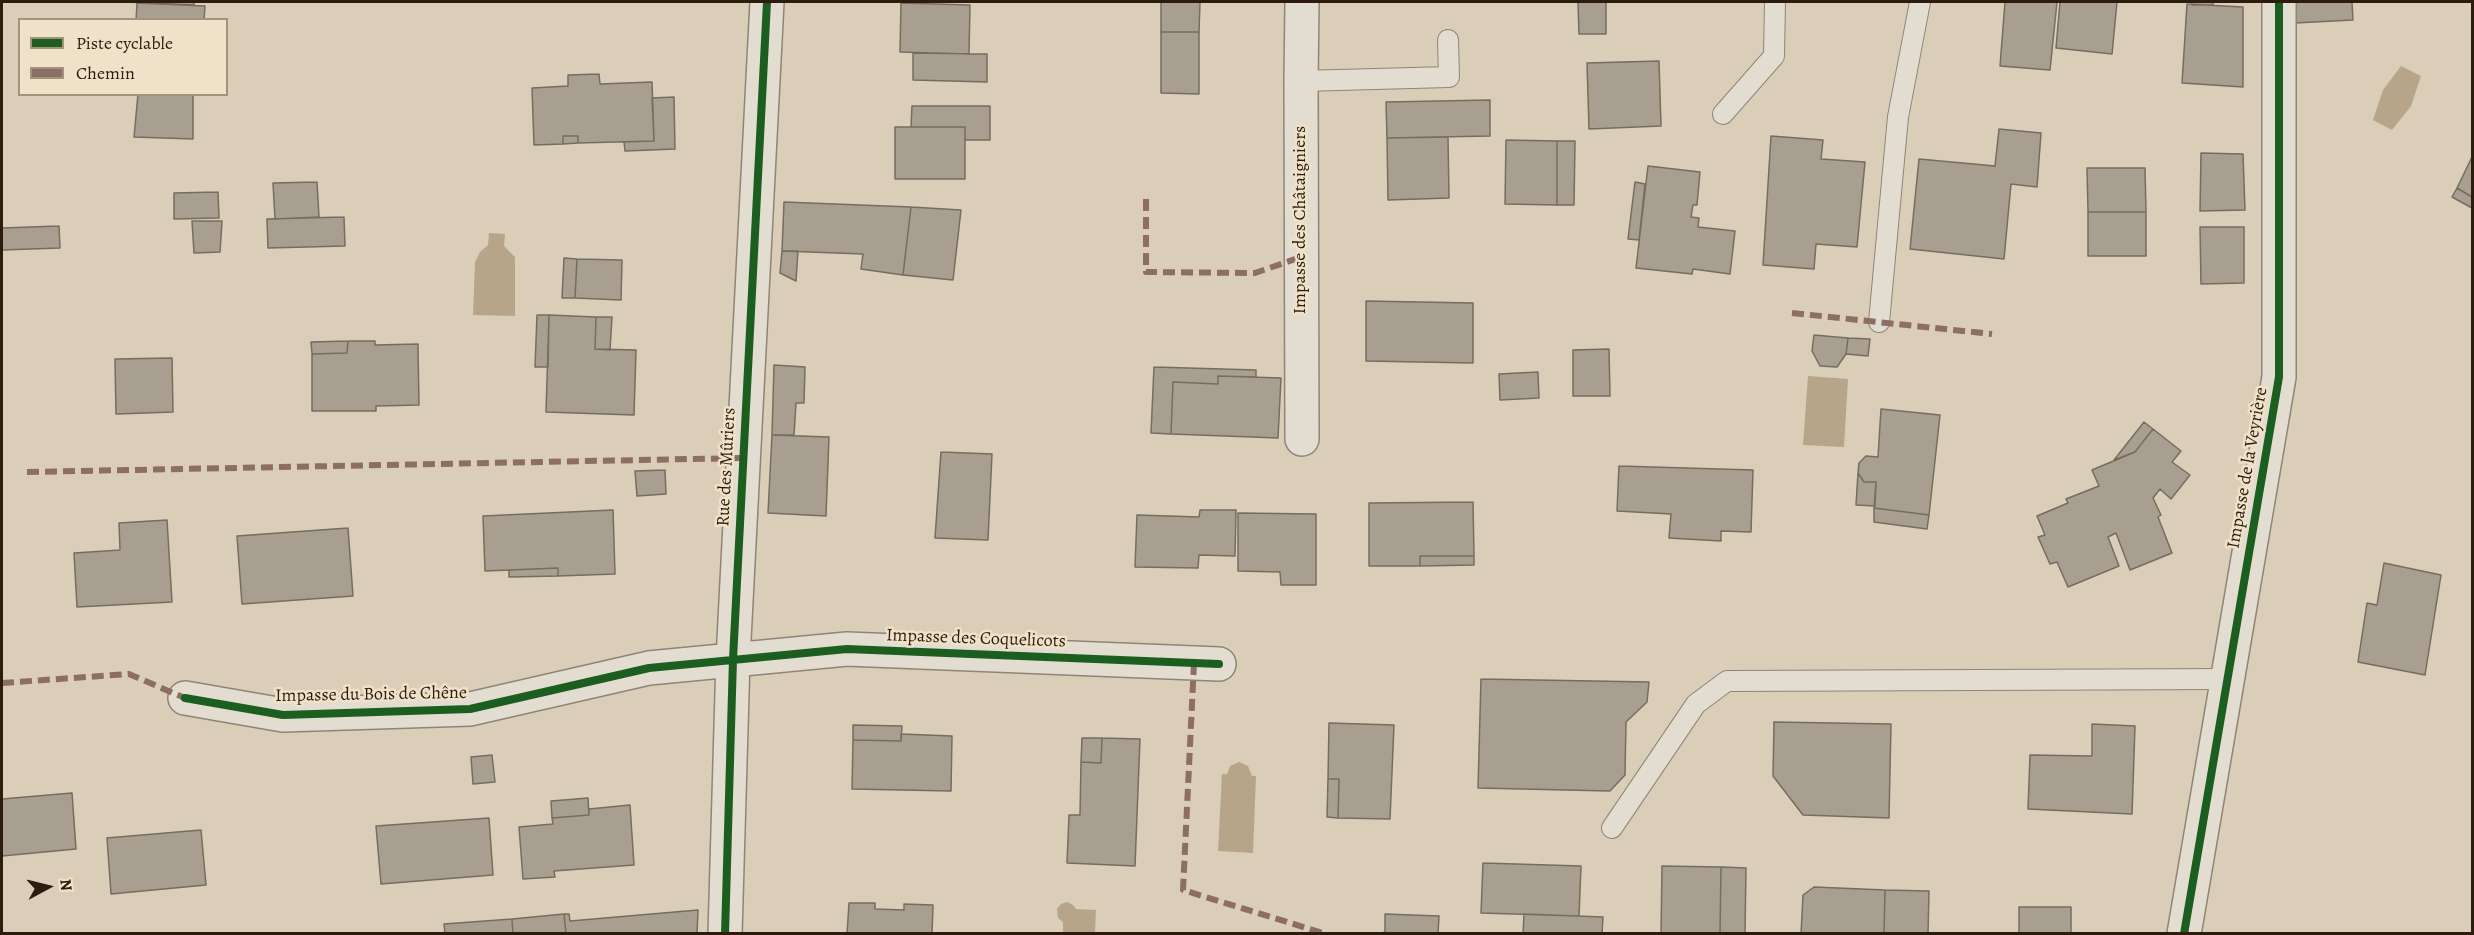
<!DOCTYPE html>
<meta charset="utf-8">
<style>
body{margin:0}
#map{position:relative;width:2474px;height:935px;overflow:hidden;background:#daceb9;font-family:Alegreya,serif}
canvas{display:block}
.frame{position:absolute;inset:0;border:3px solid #2d1c0d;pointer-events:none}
.legend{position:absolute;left:18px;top:18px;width:210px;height:78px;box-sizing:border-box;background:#f0e2c8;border:2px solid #a2937d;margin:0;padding:8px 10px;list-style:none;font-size:18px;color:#2d1c0d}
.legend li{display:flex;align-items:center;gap:12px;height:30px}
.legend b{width:30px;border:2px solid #a2937d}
.north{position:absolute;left:18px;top:857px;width:60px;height:60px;-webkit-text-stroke:4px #f0e2c8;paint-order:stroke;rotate:83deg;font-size:16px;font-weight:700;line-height:24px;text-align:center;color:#2d1c0d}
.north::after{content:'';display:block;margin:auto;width:21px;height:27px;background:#2d1c0d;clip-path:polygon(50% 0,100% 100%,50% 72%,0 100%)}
</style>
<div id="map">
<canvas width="2474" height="935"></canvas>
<div class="frame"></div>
<ul class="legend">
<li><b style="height:8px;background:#1b5e20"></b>Piste cyclable</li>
<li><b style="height:8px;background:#8d6e63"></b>Chemin</li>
</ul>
<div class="north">N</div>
</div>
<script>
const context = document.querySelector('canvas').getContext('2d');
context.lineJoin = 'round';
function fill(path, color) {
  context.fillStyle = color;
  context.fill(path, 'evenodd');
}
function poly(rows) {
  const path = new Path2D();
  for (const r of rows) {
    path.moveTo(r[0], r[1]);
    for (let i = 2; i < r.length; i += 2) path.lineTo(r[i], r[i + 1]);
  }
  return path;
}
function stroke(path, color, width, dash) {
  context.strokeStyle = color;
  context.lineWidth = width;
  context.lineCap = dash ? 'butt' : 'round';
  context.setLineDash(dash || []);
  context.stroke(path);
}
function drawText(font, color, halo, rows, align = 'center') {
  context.font = font + ' Alegreya,serif';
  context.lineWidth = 5;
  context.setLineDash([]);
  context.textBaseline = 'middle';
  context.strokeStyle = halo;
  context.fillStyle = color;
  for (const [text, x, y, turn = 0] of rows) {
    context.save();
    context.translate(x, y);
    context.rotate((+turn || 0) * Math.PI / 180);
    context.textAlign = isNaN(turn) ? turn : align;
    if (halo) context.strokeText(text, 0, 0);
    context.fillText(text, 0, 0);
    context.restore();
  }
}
fill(poly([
 [2401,66,2421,76,2411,106,2392,130,2373,120,2383,90],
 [489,233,505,234,504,246,515,257,515,316,473,315,475,262,480,252,488,245],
 [1808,376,1848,379,1844,447,1803,445],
 [1239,762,1248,766,1252,776,1256,776,1253,853,1218,851,1222,774,1227,774,1230,766],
 [1067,902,1073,905,1076,909,1096,910,1095,933,1063,933,1063,922,1058,918,1057,909,1061,904]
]), '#b7a589');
const building = poly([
 [126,2,194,2,194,5,126,2],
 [1161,2,1200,2,1199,32,1161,32,1161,2],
 [1578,2,1606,2,1606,34,1579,34,1578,2],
 [2005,2,2057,2,2050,70,2000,66,2005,2],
 [2060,2,2117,2,2112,54,2056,48,2060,2],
 [2192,2,2213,2,2213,5,2192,5,2192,2],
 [2293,2,2352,2,2353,20,2295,23,2293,2],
 [137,3,205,6,204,20,136,20,137,3],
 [901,3,970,5,969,54,900,52,901,3],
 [2187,4,2243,7,2243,87,2182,83,2187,4],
 [1161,32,1199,32,1199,94,1161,93,1161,32],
 [913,53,987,54,987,82,913,80,913,53],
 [1659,61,1661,126,1589,129,1587,63,1659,61],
 [599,74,600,84,652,82,654,141,578,143,578,136,563,136,563,144,534,145,532,88,568,86,568,75,599,74],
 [138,94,193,94,193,139,134,137,138,94],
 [674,97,675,149,625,151,624,142,654,141,652,98,674,97],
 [1490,100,1490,136,1387,138,1386,102,1490,100],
 [912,106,990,106,990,140,965,140,965,127,911,127,912,106],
 [895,127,965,127,965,179,895,179,895,127],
 [1999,129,2041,133,2037,187,2011,184,2004,259,1910,249,1919,159,1995,166,1999,129],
 [563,136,578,136,578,143,563,144,563,136],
 [1771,136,1823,140,1821,159,1865,162,1857,247,1816,244,1814,269,1763,265,1771,136],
 [1448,137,1449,198,1388,200,1387,138,1448,137],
 [1506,140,1557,141,1557,205,1505,204,1506,140],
 [1557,141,1575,141,1574,205,1557,205,1557,141],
 [2201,153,2243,154,2245,210,2200,211,2201,153],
 [2472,157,2472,197,2457,188,2472,157],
 [1648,166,1700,172,1697,205,1693,205,1691,217,1699,218,1698,227,1735,231,1730,274,1693,269,1692,274,1636,268,1648,166],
 [2087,168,2145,168,2146,212,2088,212,2087,168],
 [317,182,319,217,275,219,273,183,317,182],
 [1635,182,1645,184,1639,240,1628,239,1635,182],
 [2457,188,2472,197,2472,208,2452,197,2457,188],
 [218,192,219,218,174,219,174,193,218,192],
 [784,202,911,207,903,275,861,269,863,254,782,251,784,202],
 [911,207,961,210,953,280,903,275,911,207],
 [2088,212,2146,212,2146,256,2088,256,2088,212],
 [344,217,345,246,268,248,267,219,344,217],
 [192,221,222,221,220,252,194,253,192,221],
 [59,226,60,248,2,250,2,228,59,226],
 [2200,227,2244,227,2244,283,2201,284,2200,227],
 [782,251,798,251,796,281,780,273,782,251],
 [564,258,577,259,575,298,562,298,564,258],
 [577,259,622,260,621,300,575,298,577,259],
 [1366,301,1473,303,1473,363,1366,361,1366,301],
 [537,315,549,315,548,367,535,367,537,315],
 [549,315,596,317,595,349,636,350,634,415,546,412,549,315],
 [596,317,612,317,610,350,595,349,596,317],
 [1814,335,1848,338,1846,354,1837,367,1820,366,1812,351,1814,335],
 [1848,338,1870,339,1868,356,1846,354,1848,338],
 [348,341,375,341,375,345,418,344,419,405,376,406,376,411,312,411,312,354,347,353,348,341],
 [348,341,347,353,312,354,311,342,348,341],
 [1609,349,1610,396,1573,396,1573,350,1609,349],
 [172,358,173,412,116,414,115,359,172,358],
 [774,365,805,367,804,403,796,403,794,435,772,435,774,365],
 [1154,367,1256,370,1256,377,1218,376,1218,384,1173,382,1171,434,1151,433,1154,367],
 [1538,372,1539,398,1500,400,1499,374,1538,372],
 [1218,376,1281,378,1278,438,1171,434,1173,382,1218,384,1218,376],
 [1881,409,1940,415,1929,515,1874,508,1876,482,1864,482,1858,473,1859,463,1866,456,1878,457,1881,409],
 [2144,422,2153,429,2135,452,2114,460,2144,422],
 [2153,429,2181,451,2172,462,2190,475,2171,499,2160,489,2153,498,2161,515,2158,517,2172,553,2130,570,2116,533,2108,537,2119,566,2068,587,2057,562,2050,564,2038,537,2045,535,2037,516,2068,503,2066,499,2099,486,2092,470,2135,452,2153,429],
 [772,435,829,437,826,516,768,513,772,435],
 [941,452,992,454,988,540,935,538,941,452],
 [1619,466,1753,470,1751,532,1721,531,1721,541,1669,538,1671,514,1617,511,1619,466],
 [665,470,666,494,637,496,635,471,665,470],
 [1858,473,1864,482,1876,482,1875,506,1856,505,1858,473],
 [1473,502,1474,556,1420,556,1420,566,1369,566,1369,503,1473,502],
 [1874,508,1929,515,1927,529,1874,522,1874,508],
 [613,510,615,574,558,576,558,568,485,571,483,516,613,510],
 [1200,510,1236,510,1235,556,1199,555,1198,568,1135,567,1137,515,1199,517,1200,510],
 [1238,513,1316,514,1316,585,1281,585,1280,572,1238,571,1238,513],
 [167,520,172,602,77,607,74,553,120,550,119,523,167,520],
 [348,528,353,596,242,604,237,536,348,528],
 [1420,556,1474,556,1474,565,1420,566,1420,556],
 [2384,563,2441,575,2425,675,2358,662,2367,603,2377,605,2384,563],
 [558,568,558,576,509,577,509,570,558,568],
 [1481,679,1649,682,1647,702,1626,722,1625,775,1610,791,1478,788,1481,679],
 [1774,722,1891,724,1889,818,1803,815,1773,776,1774,722],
 [1329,723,1394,725,1390,819,1338,818,1339,779,1328,779,1329,723],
 [2092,724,2135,726,2132,814,2028,809,2030,755,2092,756,2092,724],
 [853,725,902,726,901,741,853,740,853,725],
 [901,734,952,736,951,791,852,789,853,740,901,741,901,734],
 [1082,738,1102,738,1101,763,1081,762,1082,738],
 [1102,738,1140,739,1135,866,1067,863,1069,815,1080,815,1081,762,1101,763,1102,738],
 [492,755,495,782,473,784,471,757,492,755],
 [1328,779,1339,779,1338,818,1327,817,1328,779],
 [72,793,76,849,2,856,2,799,72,793],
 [588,798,589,815,552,818,551,801,588,798],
 [630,805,634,865,554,871,555,877,523,879,519,827,553,824,552,818,589,815,589,809,630,805],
 [489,818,493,875,381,884,376,826,489,818],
 [201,830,206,885,111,894,107,838,201,830],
 [1483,863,1581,866,1579,916,1481,913,1483,863],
 [1662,866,1721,867,1720,934,1661,934,1662,866],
 [1721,867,1746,868,1745,934,1720,934,1721,867],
 [1814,887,1885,890,1884,934,1801,934,1803,895,1814,887],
 [1885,890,1929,891,1928,934,1884,934,1885,890],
 [849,903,875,903,875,909,904,910,904,904,933,905,932,934,847,934,849,903],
 [2019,907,2071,907,2071,934,2019,934,2019,907],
 [698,910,697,934,566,934,564,914,569,914,570,921,698,910],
 [564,914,566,934,513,934,512,919,564,914],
 [1385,914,1439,916,1438,934,1379,934,1385,932,1385,914],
 [1524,914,1603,917,1602,934,1523,934,1524,914],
 [512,919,513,934,445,934,444,924,512,919]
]);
fill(building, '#a89f90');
stroke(building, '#756d60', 1.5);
const service = poly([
 [1301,81,1449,77,1448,40],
 [1723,114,1774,56,1775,2],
 [1879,322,1898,117,1920,2],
 [1612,828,1696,704,1727,681,2227,679]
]);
const minor = poly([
 [1302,439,1301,81,1302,2],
 [185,698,283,715,470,709,649,668,847,649,1219,664],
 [725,934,733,659,767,2],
 [2184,934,2279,377,2279,2]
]);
stroke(service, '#8e8577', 22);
stroke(minor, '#8e8577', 36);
stroke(service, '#e2dcd1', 20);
stroke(minor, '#e2dcd1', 33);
stroke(poly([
 [1146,199,1146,272,1255,273,1301,257],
 [1792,313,1992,334],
 [27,472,743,458],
 [1194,663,1183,890,1326,934],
 [2,683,129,674,185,698]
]), '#8d6e63', 6, [12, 6]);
stroke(poly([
 [185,698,283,715,470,709,649,668,847,649,1219,664],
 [725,934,733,659,767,2],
 [2184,934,2279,377,2279,2]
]), '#1b5e20', 8);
drawText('18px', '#2d1c0d', '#f0e2c8', [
 ["Impasse des Châtaigniers",1301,220,-90],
 ["Rue des Mûriers",727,467,-87],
 ["Impasse de la Veyrière",2248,468,-80],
 ["Impasse des Coquelicots",976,639,2],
 ["Impasse du Bois de Chêne",371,695,-1]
]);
</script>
